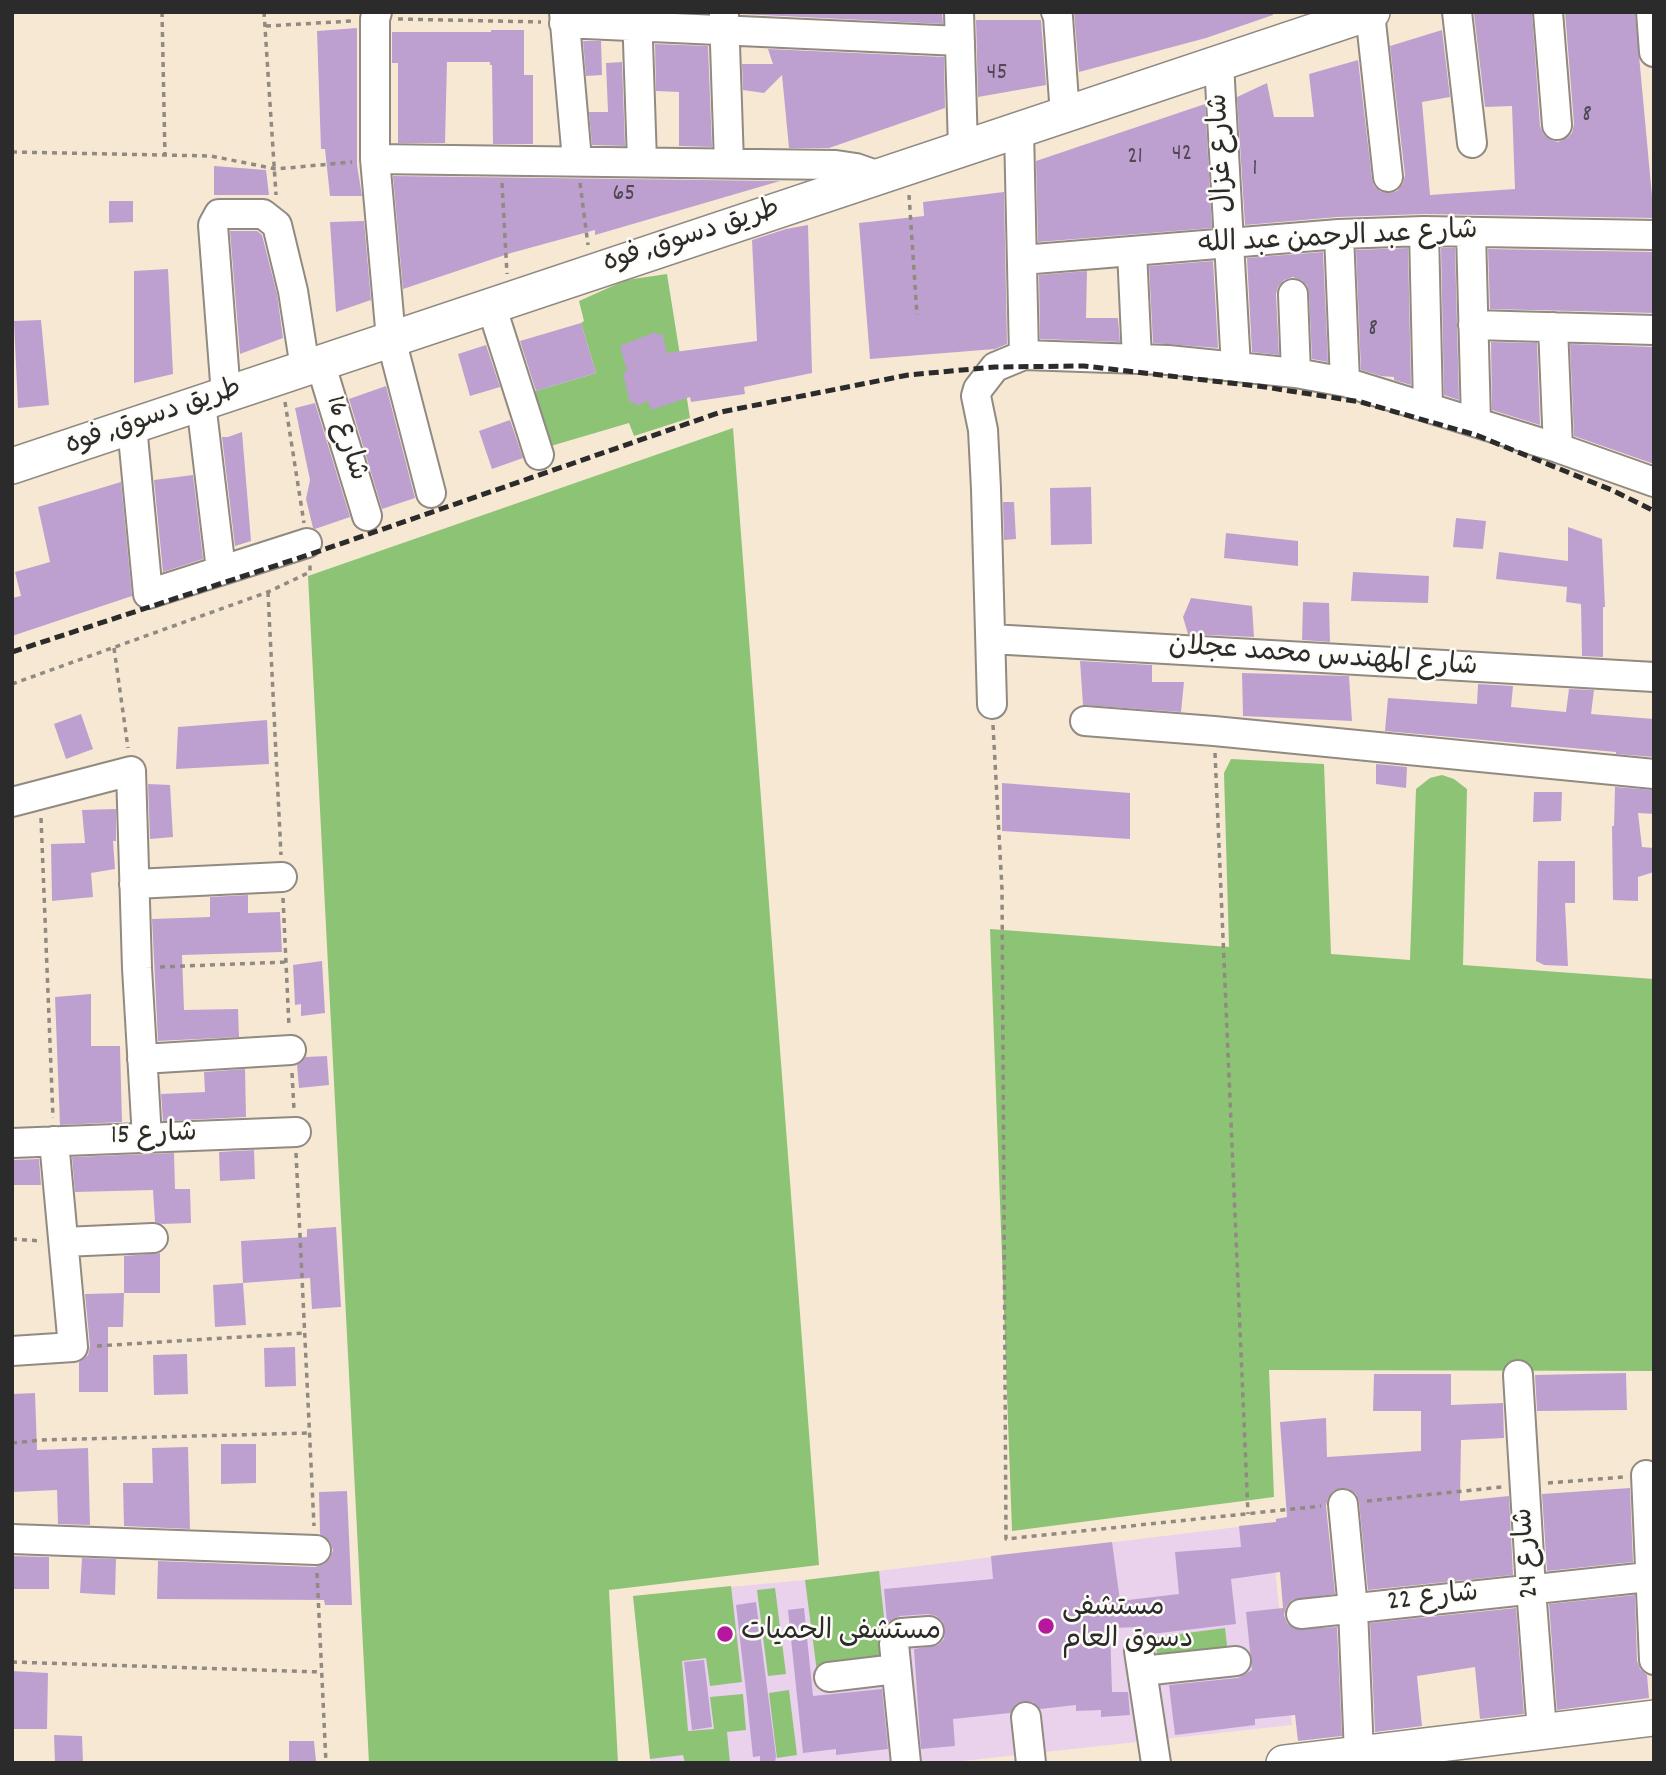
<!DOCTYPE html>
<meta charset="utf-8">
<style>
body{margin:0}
#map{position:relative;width:1666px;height:1775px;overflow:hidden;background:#f7e8d4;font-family:Dekko,sans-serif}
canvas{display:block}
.frame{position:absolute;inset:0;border:14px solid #2b2b2b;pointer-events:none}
</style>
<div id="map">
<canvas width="1666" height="1775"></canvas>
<div class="frame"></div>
</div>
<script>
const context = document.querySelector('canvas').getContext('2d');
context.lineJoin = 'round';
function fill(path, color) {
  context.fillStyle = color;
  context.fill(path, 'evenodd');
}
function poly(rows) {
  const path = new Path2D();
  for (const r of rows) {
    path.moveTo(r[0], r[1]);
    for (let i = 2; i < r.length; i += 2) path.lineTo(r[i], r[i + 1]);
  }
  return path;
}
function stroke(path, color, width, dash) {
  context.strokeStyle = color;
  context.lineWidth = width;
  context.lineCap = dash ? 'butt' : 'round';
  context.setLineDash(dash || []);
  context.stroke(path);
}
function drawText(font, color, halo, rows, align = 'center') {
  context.font = font + ' Dekko,"Playpen Sans Arabic",sans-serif';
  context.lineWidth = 5;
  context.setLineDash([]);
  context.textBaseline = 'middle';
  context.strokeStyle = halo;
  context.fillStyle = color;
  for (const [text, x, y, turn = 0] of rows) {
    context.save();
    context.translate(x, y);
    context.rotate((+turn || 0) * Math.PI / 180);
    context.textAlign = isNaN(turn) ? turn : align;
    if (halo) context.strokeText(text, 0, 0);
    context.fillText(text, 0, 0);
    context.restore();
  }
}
fill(poly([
 [1270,1523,1292,1725,944,1763,651,1763,633,1596,805,1580]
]), '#ead1ec');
fill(poly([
 [667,274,690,418,634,436,629,423,544,448,529,393,596,373,581,323,584,321,579,301,626,280],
 [733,428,819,1565,609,1590,618,1763,369,1763,308,576],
 [1231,759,1324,764,1331,954,1410,960,1416,789,1430,778,1442,775,1454,779,1467,789,1463,965,1654,979,1654,1371,1269,1370,1274,1497,1012,1531,990,929,1229,947,1224,773],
 [879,1571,889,1663,817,1672,805,1580],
 [731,1586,742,1682,710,1686,706,1658,682,1661,688,1731,714,1729,710,1697,743,1694,746,1730,727,1732,730,1763,685,1763,683,1755,650,1759,633,1596],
 [775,1588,786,1674,768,1676,757,1590],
 [1225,1628,1228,1654,1159,1657,1156,1650,1156,1637],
 [789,1690,797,1755,777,1758,769,1693]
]), '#8dc375');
fill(poly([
 [740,12,942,12,943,24,741,14],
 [1074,12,1273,12,1273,15,1206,38,1079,72],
 [1479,12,1532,12,1540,126,1544,135,1551,140,1558,142,1567,138,1572,133,1574,124,1565,12,1635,12,1654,218,1424,214,1338,217,1245,225,1237,97,1267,83,1274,117,1314,117,1309,74,1358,60,1372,179,1374,186,1381,192,1390,193,1397,191,1403,184,1405,175,1390,46,1442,30,1450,97,1422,102,1430,195,1515,189,1512,106,1485,107,1474,14],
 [976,20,1041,20,1046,85,978,97],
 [357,28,357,165,362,196,330,196,325,149,321,149,317,31],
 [491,30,524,30,524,75,533,75,533,144,493,144,492,65,490,65,490,62,447,62,445,143,398,143,398,63,392,63,392,32,491,32],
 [583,41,601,41,602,75,586,76],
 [655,44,708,46,712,147,679,146,679,92,656,91],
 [768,49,944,57,945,108,829,148,789,148,782,75,764,93,743,90,742,64,773,64],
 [622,62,625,146,592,145,589,112,608,112,606,63],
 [1205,104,1212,228,1038,242,1036,161],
 [214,166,266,170,269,195,214,195],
 [393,176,780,181,595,235,595,230,511,253,403,289],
 [1004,192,1007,344,995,349,870,359,859,223,924,216,923,202],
 [109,201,133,201,133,222,109,223],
 [364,221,371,300,336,312,330,222],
 [808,225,812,373,744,387,745,394,691,402,690,397,651,410,648,401,636,406,635,402,630,403,623,373,627,371,620,346,655,332,658,335,662,333,667,353,757,341,752,240,786,229],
 [230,231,257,231,262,235,277,294,283,338,240,354],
 [1408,248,1411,385,1394,380,1394,377,1381,376,1361,370,1356,250],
 [1441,248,1455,248,1459,400,1444,395],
 [1488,249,1654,252,1654,313,1490,309],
 [1323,252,1328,362,1312,359,1309,293,1307,285,1301,280,1293,277,1284,280,1278,287,1276,294,1279,355,1252,352,1247,258],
 [1213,261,1218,348,1153,343,1149,266],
 [168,269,173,374,134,383,134,271],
 [1087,271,1086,318,1118,318,1120,342,1040,339,1039,275],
 [41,320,49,405,18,408,14,321],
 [581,323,596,373,536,391,520,341],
 [1491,342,1537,343,1540,425,1492,410],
 [1570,344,1654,347,1654,464,1574,436],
 [486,345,500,387,470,396,458,354],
 [386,386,415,498,382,509,349,399],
 [315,403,350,517,315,529,313,528,306,499,310,480,295,408],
 [510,420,523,458,492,469,479,431],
 [242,432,251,541,235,546,222,437,228,437],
 [193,475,203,559,163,572,154,480],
 [121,482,132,596,12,636,12,598,21,596,15,572,50,562,38,507],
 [1091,487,1092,544,1051,545,1050,488],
 [1003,502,1014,502,1016,539,1004,540],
 [1456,518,1486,521,1483,549,1453,547],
 [1568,527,1602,539,1605,607,1603,607,1603,657,1582,656,1581,604,1566,602,1567,587,1496,579,1499,552,1568,561],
 [1226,533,1298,541,1298,566,1224,558],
 [1353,572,1429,576,1428,603,1351,601],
 [1191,598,1252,606,1254,637,1188,634,1183,617],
 [1303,602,1329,603,1330,642,1302,640],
 [1080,661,1152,665,1152,682,1184,682,1181,712,1083,705],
 [1242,673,1349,676,1352,721,1243,716],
 [1478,684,1513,686,1511,707,1566,712,1569,689,1594,690,1591,714,1654,719,1654,757,1616,754,1616,752,1385,731,1388,698,1477,704],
 [81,714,93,749,66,759,54,724],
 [267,720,269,764,176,769,178,727],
 [1376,764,1407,767,1406,788,1376,784],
 [1002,783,1130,793,1130,839,1002,831],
 [148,784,170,785,173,837,150,839],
 [1615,787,1654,790,1654,814,1638,813,1642,847,1654,848,1654,872,1638,877,1638,901,1613,900,1612,826,1614,826],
 [1534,792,1562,792,1561,821,1533,822],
 [116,809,116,841,113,841,115,869,91,873,93,897,52,901,51,844,85,843,82,810],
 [1538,861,1575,861,1575,903,1565,903,1568,966,1544,965,1536,961],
 [248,895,248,913,280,912,282,952,182,955,184,1010,238,1009,239,1037,158,1041,152,919,210,917,210,897],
 [322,961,325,1013,301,1016,301,1004,295,1005,293,965],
 [91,994,91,1046,120,1046,122,1122,60,1125,55,997],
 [327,1056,329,1085,299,1088,297,1065,306,1057],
 [245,1069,246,1117,163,1121,161,1094,205,1092,204,1072],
 [254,1150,255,1179,220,1181,219,1152],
 [174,1153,175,1189,190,1189,191,1223,162,1224,155,1222,153,1190,75,1192,72,1157],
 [39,1159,41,1185,12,1185,12,1160],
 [336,1227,341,1307,312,1309,310,1278,243,1283,241,1241,307,1237,307,1229],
 [160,1253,160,1293,124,1293,124,1256],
 [243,1283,246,1325,215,1327,213,1285],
 [124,1293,123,1327,108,1327,108,1392,79,1392,79,1362,88,1355,90,1346,85,1294],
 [295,1347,296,1386,265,1387,264,1348],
 [187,1354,188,1394,154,1395,153,1355],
 [1626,1373,1627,1410,1537,1411,1535,1375],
 [1374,1374,1451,1374,1451,1405,1503,1403,1504,1438,1461,1440,1460,1501,1509,1496,1513,1575,1368,1590,1359,1502,1356,1494,1349,1489,1341,1488,1333,1491,1328,1498,1326,1506,1335,1594,1292,1600,1286,1607,1284,1615,1287,1623,1295,1629,1337,1627,1342,1736,1298,1741,1295,1715,1255,1719,1255,1725,1175,1735,1169,1685,1238,1678,1252,1670,1246,1612,1283,1608,1280,1572,1231,1579,1236,1624,1143,1635,1142,1627,1110,1628,1112,1692,1128,1692,1130,1715,1101,1717,1101,1710,1076,1711,1076,1705,1040,1709,1033,1702,1024,1701,1016,1704,1010,1713,953,1719,955,1746,921,1749,914,1649,938,1645,944,1639,945,1629,942,1621,936,1616,928,1614,900,1616,887,1623,884,1589,993,1579,991,1556,1112,1542,1120,1601,1179,1594,1175,1552,1241,1547,1239,1526,1276,1522,1276,1519,1287,1517,1280,1422,1326,1418,1327,1457,1421,1451,1421,1411,1373,1411],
 [35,1393,37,1450,88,1448,90,1525,58,1524,57,1490,12,1492,12,1394],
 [221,1444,256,1444,256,1483,221,1484],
 [188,1447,190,1529,124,1526,123,1483,153,1483,152,1448],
 [1630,1488,1633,1562,1547,1571,1542,1494],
 [347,1491,352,1605,325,1605,324,1600,157,1599,158,1561,315,1567,324,1564,330,1558,333,1550,330,1542,320,1534,319,1492],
 [12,1556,49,1557,49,1589,12,1589],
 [82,1558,116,1559,115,1595,80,1593],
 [1635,1595,1637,1661,1640,1669,1647,1675,1649,1698,1557,1710,1549,1604],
 [756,1602,776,1756,775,1763,760,1763,760,1756,753,1757,747,1700,736,1605],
 [804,1608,813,1696,882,1689,888,1749,836,1755,836,1749,803,1753,788,1610],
 [1516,1608,1524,1714,1480,1719,1475,1667,1417,1676,1422,1726,1375,1732,1370,1623],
 [704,1660,712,1727,692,1730,684,1662],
 [12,1671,48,1673,47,1729,12,1729],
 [54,1735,82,1736,83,1763,55,1763],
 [289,1741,314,1741,316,1761,289,1762]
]), '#bea0d0');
const minor = poly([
 [377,12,375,19,375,159,391,339,431,493],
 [564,12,577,160],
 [637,12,642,162],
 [959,12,963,148],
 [1056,12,1058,17,1065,115],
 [1457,12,1472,143],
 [1548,12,1557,125],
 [1651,12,1654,52],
 [1370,13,1388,177],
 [724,15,729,163],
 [564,23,960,41],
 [1219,64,1236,367],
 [1019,130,1024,355],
 [375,159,836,165,856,168,879,176],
 [1424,231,1428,407],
 [1471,232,1476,422],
 [1339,234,1345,382],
 [1132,251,1137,359],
 [1022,260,1339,234,1424,231,1654,235],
 [1293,294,1296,373],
 [491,305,539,455],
 [1473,325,1654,330],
 [1553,327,1558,448],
 [320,362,367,516],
 [226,395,213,225,219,214,263,214,277,225,293,291,305,368],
 [201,403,221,570],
 [132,426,148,594,307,543],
 [991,639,1654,677],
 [992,704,986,489,983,430,976,396,978,389,995,367,1024,355,1168,360,1296,373,1345,382,1558,448,1654,482],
 [1085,721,1214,731,1654,774],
 [12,802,131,771,137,968,147,1138],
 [134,884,282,877],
 [142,1059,291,1050],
 [12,1143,296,1132],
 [64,1242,153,1238],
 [12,1351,73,1347,54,1141],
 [1518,1375,1531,1589,1542,1731],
 [1646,1475,1654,1660],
 [1343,1504,1353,1609,1359,1754],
 [12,1539,316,1550],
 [1301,1614,1648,1577],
 [1139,1651,1156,1763],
 [1142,1671,1236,1661],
 [829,1677,896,1669],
 [1026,1717,1031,1763],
 [906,1763,894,1644,896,1637,901,1633,929,1631]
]);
const major = poly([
 [12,466,1372,12],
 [1284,1763,1654,1718]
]);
stroke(minor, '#918a80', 32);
stroke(major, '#918a80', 38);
stroke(poly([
 [162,12,165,156],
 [264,12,276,195],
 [398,19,541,22],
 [266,26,352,21],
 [12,152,211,156,276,169,352,162],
 [502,183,507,274],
 [580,183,588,245],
 [909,195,917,315],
 [285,402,304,523],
 [268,592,281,855],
 [114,648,128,748],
 [12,684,268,592,310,572,310,564],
 [993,725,1002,889,1006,1539,1321,1506],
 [1215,753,1248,1514],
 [41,818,53,1118],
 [283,898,289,1027],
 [160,967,286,962],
 [292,1073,294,1110],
 [296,1153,314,1526],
 [12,1239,42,1241],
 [97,1346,304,1333],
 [12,1443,42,1440,310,1433],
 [1548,1483,1624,1477],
 [1367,1501,1502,1487],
 [317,1573,326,1763],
 [12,1662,321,1672]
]), '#918a80', 3.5, [5, 5]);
stroke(minor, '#fff', 28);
stroke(major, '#fff', 35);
stroke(poly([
 [12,652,311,554,721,412,908,375,995,367,1084,366,1265,387,1361,402,1476,435,1614,491,1654,511]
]), '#2b2b2b', 5, [10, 5]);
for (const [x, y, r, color] of [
 [1046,1626,9,"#b5179e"],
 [725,1634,9,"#b5179e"]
]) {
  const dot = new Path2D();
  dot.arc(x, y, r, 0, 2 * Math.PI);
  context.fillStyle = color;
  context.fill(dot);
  stroke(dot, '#fdfcf7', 2.5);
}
drawText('24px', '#504854', null, [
 ["45",997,75],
 ["8",1587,117],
 ["42",1182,156],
 ["21",1135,159],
 ["1",1255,171],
 ["65",624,196],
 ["8",1373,331]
]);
drawText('28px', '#2b2b2b', '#fdfcf7', [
 ["شارع غزال",1224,153,-93],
 ["طريق دسوق, فوه",692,238,-18],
 ["شارع عبد الرحمن عبد الله",1338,240,-3],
 ["طريق دسوق, فوه",154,419,-19],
 ["شارع 16",344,439,73],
 ["شارع المهندس محمد عجلان",1323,659,4],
 ["شارع 15",154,1137,-2],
 ["شارع 24",1529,1553,-94],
 ["شارع 22",1433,1600,-6]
]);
drawText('28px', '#2b2b2b', '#fdfcf7', [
 ["مستشفى",1062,1610],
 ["دسوق العام",1062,1642],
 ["مستشفى الحميات",741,1634]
], 'left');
</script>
